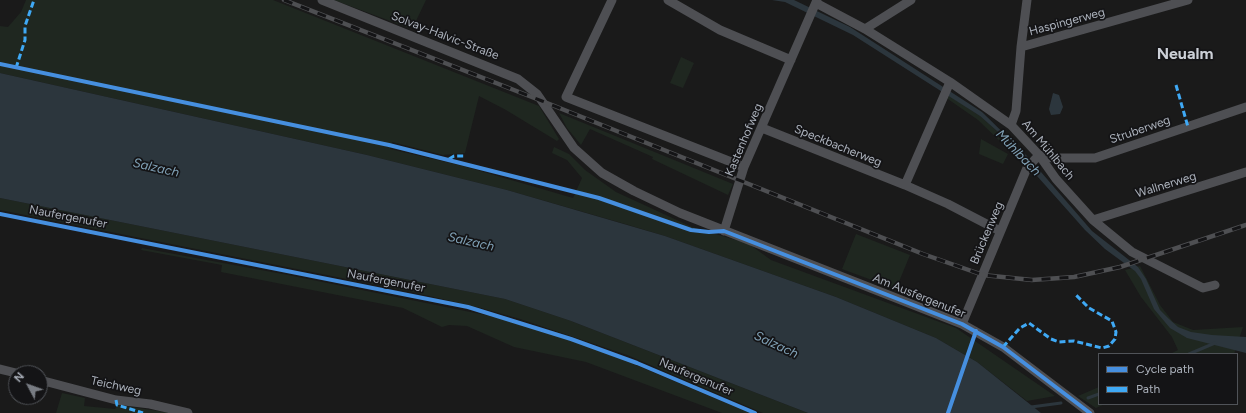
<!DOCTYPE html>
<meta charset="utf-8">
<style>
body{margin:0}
#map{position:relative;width:1246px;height:413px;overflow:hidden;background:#1a1a1a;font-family:Figtree,sans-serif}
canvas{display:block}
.legend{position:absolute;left:1098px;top:353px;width:140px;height:52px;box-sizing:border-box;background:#141416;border:1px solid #505358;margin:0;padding:5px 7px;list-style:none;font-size:12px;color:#abb1bb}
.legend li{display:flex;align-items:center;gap:8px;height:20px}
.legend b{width:20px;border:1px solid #505358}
.north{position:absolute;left:8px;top:365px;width:40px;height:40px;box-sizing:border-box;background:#141416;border:1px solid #505358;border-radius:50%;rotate:311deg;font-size:11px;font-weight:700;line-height:16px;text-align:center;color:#abb1bb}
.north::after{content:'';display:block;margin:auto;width:14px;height:18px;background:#787c83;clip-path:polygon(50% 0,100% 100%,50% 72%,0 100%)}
</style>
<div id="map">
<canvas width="1246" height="413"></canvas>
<ul class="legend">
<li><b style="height:5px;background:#468fdf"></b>Cycle path</li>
<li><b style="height:5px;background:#3fa9f5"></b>Path</li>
</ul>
<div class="north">N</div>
</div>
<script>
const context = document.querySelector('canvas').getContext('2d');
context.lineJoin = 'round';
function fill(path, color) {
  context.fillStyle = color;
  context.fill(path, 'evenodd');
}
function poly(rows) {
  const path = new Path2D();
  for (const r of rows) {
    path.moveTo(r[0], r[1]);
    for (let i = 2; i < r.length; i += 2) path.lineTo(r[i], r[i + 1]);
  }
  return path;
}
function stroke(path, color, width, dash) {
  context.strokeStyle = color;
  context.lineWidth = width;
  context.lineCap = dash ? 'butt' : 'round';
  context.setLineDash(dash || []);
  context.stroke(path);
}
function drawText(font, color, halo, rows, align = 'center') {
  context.font = font + ' Figtree,sans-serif';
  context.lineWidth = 3.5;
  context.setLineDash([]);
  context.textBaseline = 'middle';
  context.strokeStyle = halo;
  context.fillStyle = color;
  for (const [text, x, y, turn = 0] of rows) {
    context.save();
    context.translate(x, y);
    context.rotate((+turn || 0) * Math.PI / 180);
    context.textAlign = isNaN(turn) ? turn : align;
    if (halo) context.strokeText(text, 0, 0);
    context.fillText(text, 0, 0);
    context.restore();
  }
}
fill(poly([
 [26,0,273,0,539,106,559,139,557,141,506,110,479,96,465,153,443,155,392,142,390,149,463,166,573,198,582,178,567,160,552,153,554,147,569,154,585,170,616,192,692,227,749,244,771,260,956,328,1055,396,1027,401,977,362,936,338,836,297,665,236,625,224,507,190,367,155,0,73,0,26,8,27,21,12],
 [334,0,426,0,416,21,409,28],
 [681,57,694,63,683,88,670,83],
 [947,94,980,116,998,132,1024,161,1008,149,978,120,945,97],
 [559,113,733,184,728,195,652,159,653,157,590,129,581,145,567,128],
 [981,139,1008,154,1003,164,979,154],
 [0,198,505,299,571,321,808,413,763,413,627,355,520,319,481,308,412,292,0,210],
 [856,234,910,255,896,289,842,269],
 [142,248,288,275,495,317,565,338,631,363,750,413,722,413,586,362,514,347,467,326,449,325,442,327,403,308,221,272,222,265,141,250],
 [1140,266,1160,305,1173,322,1193,330,1243,327,1234,354,1170,354,1178,350,1172,337,1141,297,1125,270],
 [1099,387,1099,404,1105,404,1096,408,1078,396],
 [62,393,85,398,84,406,115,409,118,405,172,413,56,413]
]), '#1f2720');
fill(poly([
 [772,0,794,0,850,27,982,112,1028,157,1092,231,1138,267,1146,279,1160,310,1169,319,1178,327,1191,332,1212,335,1246,337,1246,353,1187,338,1170,328,1154,309,1141,279,1135,271,1105,249,1085,230,998,132,980,116,853,35,785,2],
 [0,73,367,155,507,190,665,236,836,297,936,338,977,362,1041,413,808,413,571,321,505,299,0,198],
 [1053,93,1059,95,1063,107,1060,114,1051,115,1049,109]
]), '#2c363d');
stroke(poly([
 [1189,354,1215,343],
 [1088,398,1099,394],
 [1031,407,1061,403]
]), '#2c363d', 3);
stroke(poly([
 [322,0,518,79,537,94,574,148,602,173,634,191,680,213,962,324,1003,347,1090,413],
 [612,0,566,97,744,167],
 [668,0,720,30,791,60],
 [816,3,865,29,950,82,1011,125,1039,155,1056,179,1093,220,1132,252,1203,288,1215,285],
 [865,29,911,0],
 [1021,47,1188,0],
 [1011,125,1016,111,1021,47,1027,0],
 [762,128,905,185,948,204,1000,231],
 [905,185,950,82],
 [1093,220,1246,172],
 [724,231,744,167,817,0],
 [962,324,1027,168,1039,155,1053,158,1095,158,1246,107],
 [0,369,16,373],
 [40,380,116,400,150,404,188,413]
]), '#4e4f53', 9);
const rail = poly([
 [284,0,542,101,923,254,983,275,1032,280,1074,277,1120,267,1246,225]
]);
stroke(rail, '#4e4f52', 4.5);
stroke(rail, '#141416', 3, [9]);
stroke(poly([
 [16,68,25,40,25,26,34,0],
 [1176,85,1188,127],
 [449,159,454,156,464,156],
 [1003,347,1020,328,1029,323,1051,339,1059,342,1074,341,1102,348,1109,346,1115,339,1116,332,1112,321,1089,308,1075,294],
 [116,400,117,405,143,413]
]), '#3fa9f5', 3, [6, 3]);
stroke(poly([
 [0,64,389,145,599,198,691,230,709,232,724,231,962,324,1003,347,1090,413],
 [0,214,468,307,571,339,637,363,755,413],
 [948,413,976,331]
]), '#468fdf', 4);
drawText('12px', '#abb1bb', '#141416', [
 ["Haspingerweg",1067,22,-15],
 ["Solvay-Halvic-Straße",445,36,21],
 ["Struberweg",1140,130,-19],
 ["Kastenhofweg",744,140,-67],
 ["Speckbacherweg",838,146,22],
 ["Am Mühlbach",1048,150,50],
 ["Wallnerweg",1166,185,-17],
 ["Naufergenufer",68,217,11],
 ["Brückenweg",987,233,-67],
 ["Naufergenufer",386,281,11],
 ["Am Ausfergenufer",919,296,22],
 ["Naufergenufer",696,377,23],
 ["Teichweg",116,386,12]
]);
drawText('italic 13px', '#81a2b7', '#141416', [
 ["Mühlbach",1018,153,46],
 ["Salzach",156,168,13],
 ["Salzach",471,242,13],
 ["Salzach",776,345,25]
]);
drawText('bold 16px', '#ccd0d7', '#141416', [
 ["Neualm",1185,54]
]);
</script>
